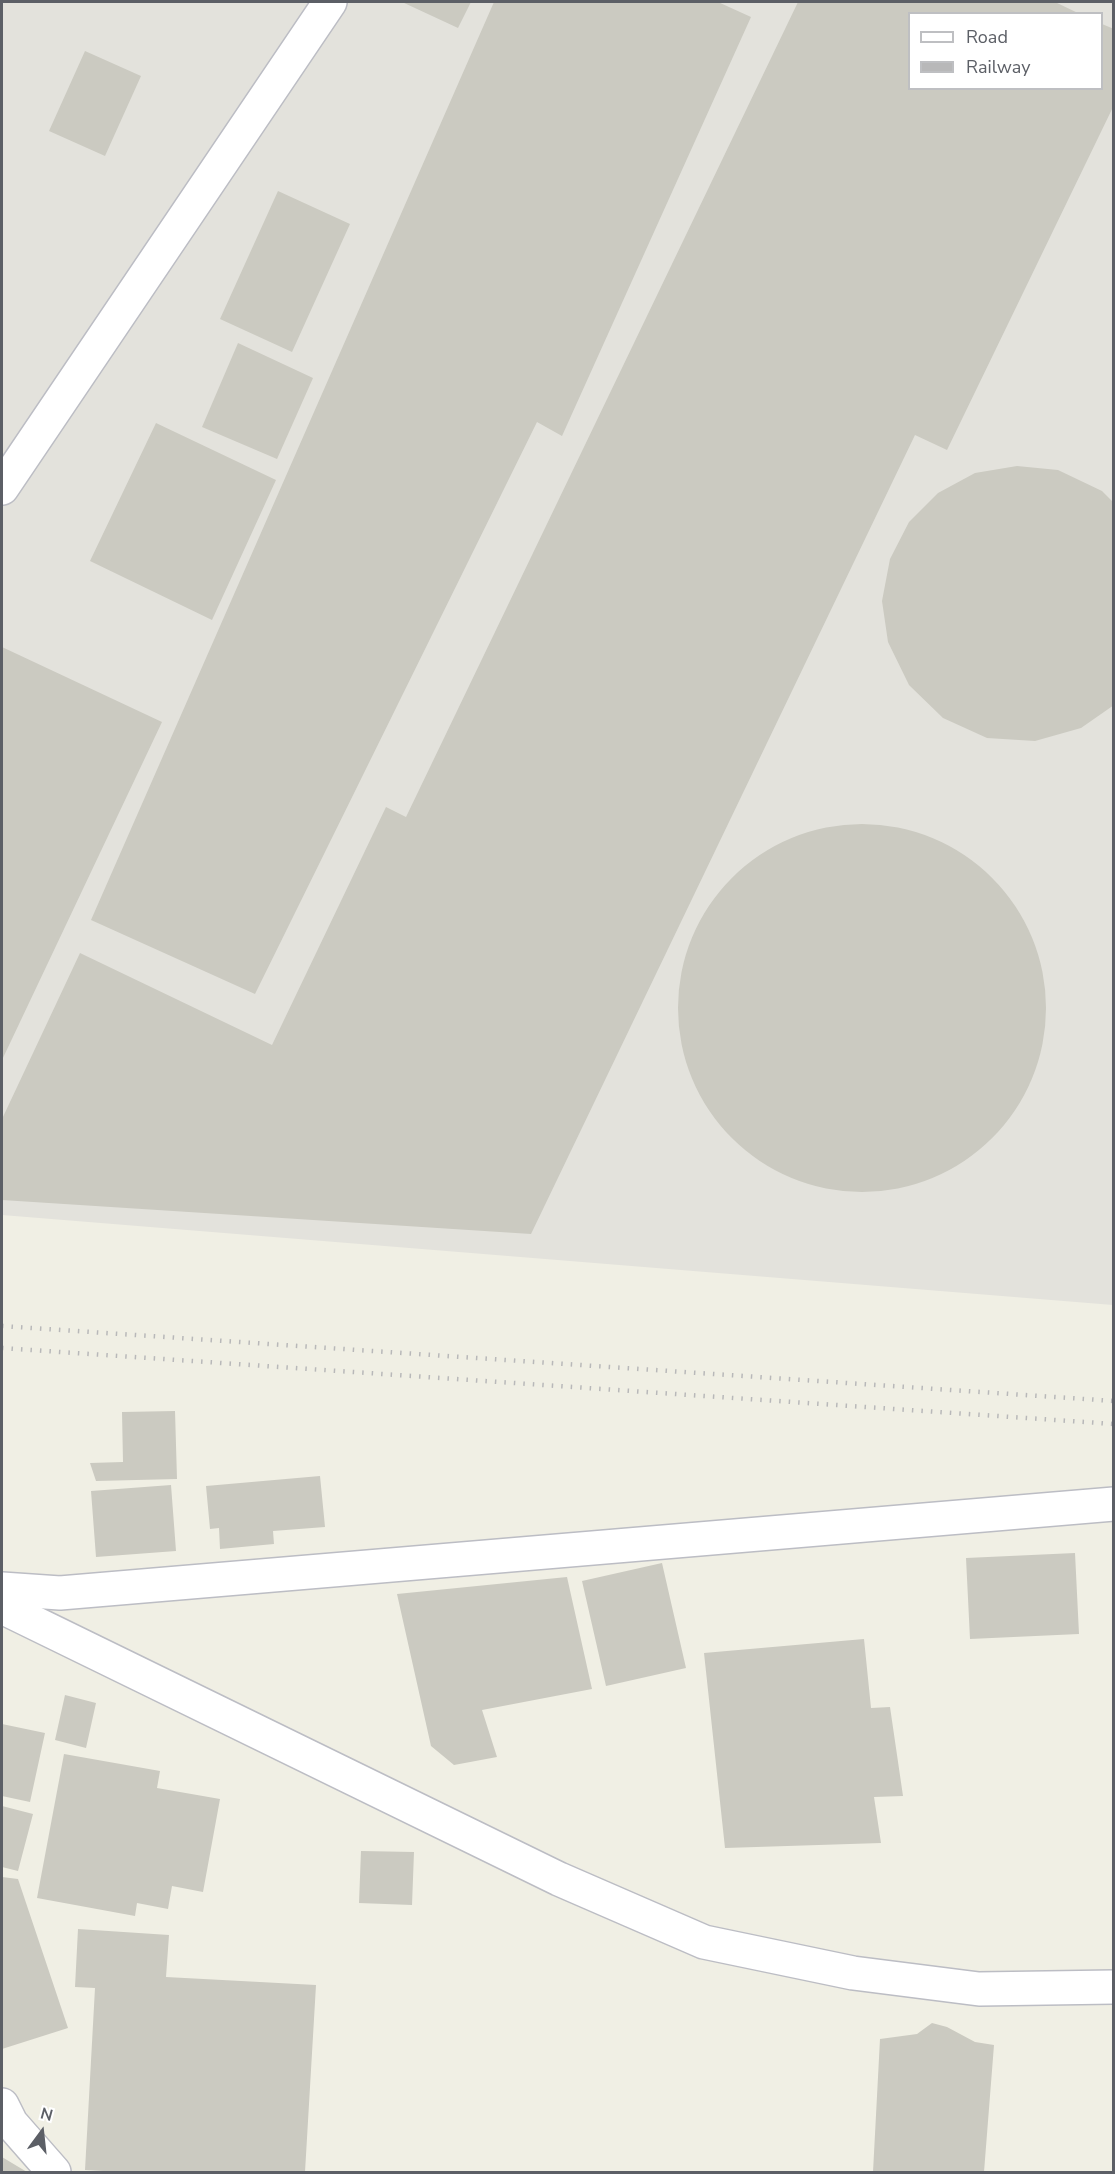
<!DOCTYPE html>
<style>
body{margin:0}
#map{position:relative;width:1115px;height:2174px;overflow:hidden;background:#f0efe4;font-family:"Nunito Sans",sans-serif}
canvas{display:block}
.frame{position:absolute;inset:0;border:3px solid #5c5f66;pointer-events:none}
.legend{position:absolute;left:908px;top:12px;width:195px;height:78px;box-sizing:border-box;background:#fff;border:2px solid #bebfc2;margin:0;padding:8px 10px;list-style:none;font-size:18px;color:#5c5f66}
.legend li{display:flex;align-items:center;gap:12px;height:30px}
.legend b{width:30px;border:2px solid #bebfc2}
.north{position:absolute;left:12px;top:2102px;width:60px;height:60px;-webkit-text-stroke:4px #fff;paint-order:stroke;rotate:15deg;font-size:16px;font-weight:700;line-height:24px;text-align:center;color:#5c5f66}
.north::after{content:'';display:block;margin:auto;width:21px;height:27px;background:#5c5f66;clip-path:polygon(50% 0,100% 100%,50% 72%,0 100%)}
</style>
<div id="map">
<canvas width="1115" height="2174"></canvas>
<div class="frame"></div>
<ul class="legend">
<li><b style="height:8px;background:#fff"></b>Road</li>
<li><b style="height:8px;background:#b8b8b9"></b>Railway</li>
</ul>
<div class="north">N</div>
</div>
<script>
const context = document.querySelector('canvas').getContext('2d');
context.lineJoin = 'round';
function fill(path, color) {
  context.fillStyle = color;
  context.fill(path, 'evenodd');
}
function poly(rows) {
  const path = new Path2D();
  for (const r of rows) {
    if (r.length === 3) {
      path.moveTo(r[0] + r[2], r[1]);
      path.arc(r[0], r[1], r[2], 0, 2 * Math.PI);
      continue;
    }
    path.moveTo(r[0], r[1]);
    for (let i = 2; i < r.length; i += 2) path.lineTo(r[i], r[i + 1]);
  }
  return path;
}
function stroke(path, color, width, dash) {
  context.strokeStyle = color;
  context.lineWidth = width;
  context.lineCap = dash ? 'butt' : 'round';
  context.setLineDash(dash || []);
  context.stroke(path);
}
fill(poly([
 [2,2,1113,2,1113,1305,2,1215],
 [910,14,1102,14,1102,88,910,88]
]), '#e3e2dc');
fill(poly([
 [402,2,471,2,458,28],
 [494,2,718,2,751,17,562,436,537,422,255,994,91,920],
 [798,2,1055,2,1080,14,910,14,910,88,1102,88,1102,24,1114,29,1114,105,947,450,915,435,531,1234,2,1200,2,1119,80,953,272,1045,386,807,406,817],
 [85,51,141,76,105,156,49,131],
 [278,191,350,224,292,352,220,319],
 [238,343,313,378,277,459,202,427],
 [156,423,276,480,212,620,90,561],
 [1017,466,1058,470,1102,491,1114,503,1114,705,1081,728,1035,741,987,738,943,718,909,685,888,642,882,601,890,559,909,522,938,493,975,473],
 [2,647,162,722,2,1060],
 [862,1008,184],
 [175,1411,177,1479,96,1481,90,1463,123,1462,122,1412],
 [320,1476,325,1527,273,1531,274,1544,220,1549,219,1528,210,1529,206,1486],
 [171,1485,176,1551,96,1557,91,1491],
 [1075,1553,1079,1634,970,1639,966,1558],
 [662,1563,686,1668,606,1686,582,1581],
 [567,1577,592,1689,482,1710,497,1757,454,1765,431,1746,397,1594],
 [864,1639,871,1708,890,1707,903,1796,874,1797,881,1843,725,1848,704,1653],
 [65,1695,96,1703,86,1748,55,1740],
 [2,1724,45,1733,30,1802,2,1796],
 [64,1754,160,1771,157,1788,220,1799,203,1892,172,1886,168,1909,137,1903,135,1916,37,1898],
 [2,1806,33,1814,18,1871,2,1867],
 [361,1851,414,1852,412,1905,359,1903],
 [2,1877,18,1879,68,2028,2,2049],
 [78,1929,169,1935,166,1977,316,1985,305,2172,121,2172,85,2170,95,1988,75,1987],
 [932,2023,947,2027,975,2042,994,2045,984,2172,873,2172,880,2039,917,2034],
 [2,2157,27,2172,2,2172]
]), '#cbcac1');
const minor = poly([
 [2,488,330,2],
 [2,1589,60,1593,1114,1504],
 [2,2105,11,2123,54,2172]
]);
const tertiary = poly([
 [2,1607,559,1879,704,1942,853,1973,979,1989,1114,1987]
]);
stroke(minor, '#bcbdc4', 36);
stroke(tertiary, '#bcbdc4', 36);
stroke(minor, '#fff', 33);
stroke(tertiary, '#fff', 33);
stroke(poly([
 [2,1326,1114,1401],
 [2,1348,1114,1424]
]), '#b8b8b9', 4.5, [1.5, 8]);
</script>
